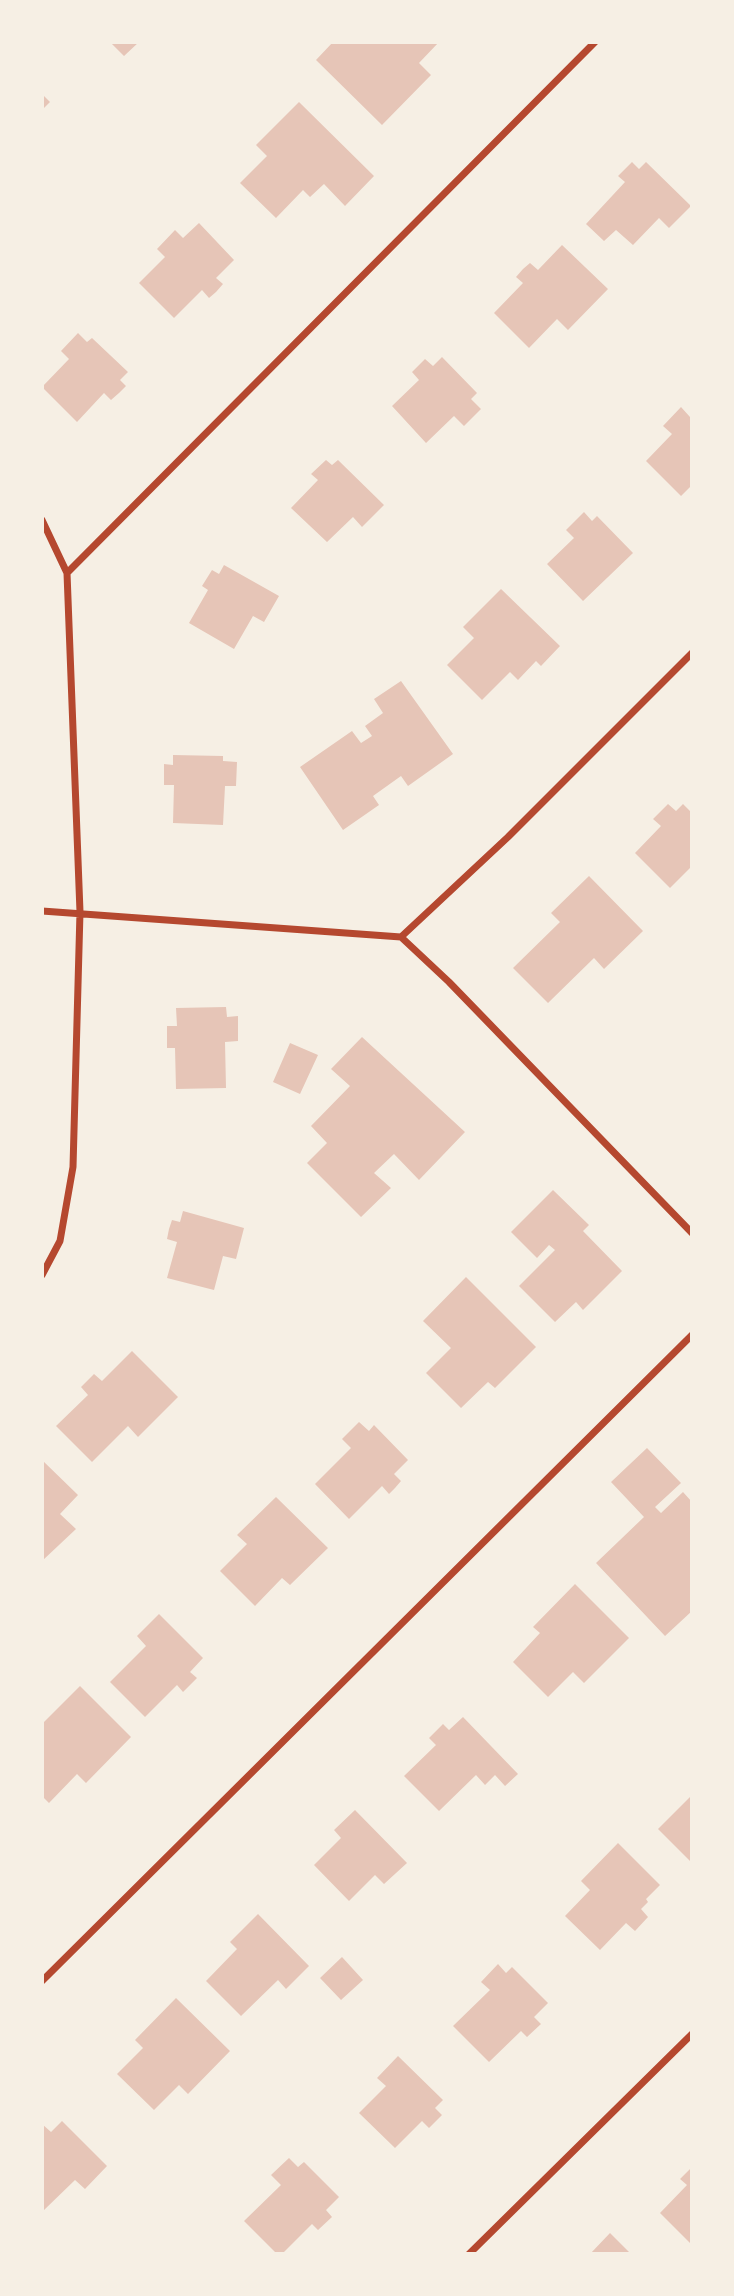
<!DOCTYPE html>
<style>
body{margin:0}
#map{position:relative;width:734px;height:2296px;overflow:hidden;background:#f6efe4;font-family:"PT Sans Narrow",sans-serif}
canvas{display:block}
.frame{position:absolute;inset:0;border:44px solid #f6efe4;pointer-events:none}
</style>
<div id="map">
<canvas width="734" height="2296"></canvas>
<div class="frame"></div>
</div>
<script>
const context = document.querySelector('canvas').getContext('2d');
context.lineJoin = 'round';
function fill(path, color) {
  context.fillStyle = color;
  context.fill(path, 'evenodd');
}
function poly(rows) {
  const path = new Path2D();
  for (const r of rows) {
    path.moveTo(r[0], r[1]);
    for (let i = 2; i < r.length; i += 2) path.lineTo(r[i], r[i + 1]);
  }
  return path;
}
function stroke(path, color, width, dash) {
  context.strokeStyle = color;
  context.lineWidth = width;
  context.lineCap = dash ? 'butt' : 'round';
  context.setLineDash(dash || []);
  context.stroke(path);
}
fill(poly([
 [110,42,139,42,124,56],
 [333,42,439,42,419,63,431,75,382,125,316,60],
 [42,94,50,102,42,110],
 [299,102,374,176,345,206,324,184,310,197,303,190,276,218,240,183,267,156,256,145],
 [632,162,639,169,646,162,691,206,669,228,659,218,633,245,616,230,604,241,586,224,625,182,618,176],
 [199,223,234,260,216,278,223,284,216,292,209,298,202,290,174,318,139,283,165,257,157,249,175,230,183,238],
 [562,245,608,289,568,330,557,319,529,348,494,313,523,283,516,277,523,269,530,263,538,270],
 [78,333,87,342,92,338,128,372,120,380,126,386,119,393,111,400,104,393,77,422,42,387,69,359,61,351],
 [442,357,477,393,471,399,481,409,464,426,454,416,426,443,392,406,419,380,412,372,425,359,433,366],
 [681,407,690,417,692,415,692,485,681,496,646,461,672,434,663,426],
 [326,460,332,465,338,460,384,505,362,527,353,517,327,542,291,508,318,480,311,474],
 [584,512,592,521,597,516,633,553,583,601,547,564,574,538,566,530],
 [224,565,279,596,264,622,253,616,234,649,189,623,208,590,202,586,212,570,219,574],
 [501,589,560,646,541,666,536,661,518,680,510,672,482,700,447,665,474,638,463,627],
 [401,681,453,754,408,786,401,776,373,796,379,805,343,830,300,767,352,731,361,743,372,736,365,726,383,713,374,699],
 [173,755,223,756,223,761,237,762,236,786,225,786,223,825,173,823,174,785,164,785,164,764,173,765],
 [668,804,676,811,683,804,692,813,692,866,670,888,635,853,661,826,653,819],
 [589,876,643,931,604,969,594,958,548,1003,513,968,560,922,551,913],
 [226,1007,227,1017,238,1016,238,1041,225,1042,226,1088,176,1089,175,1048,167,1048,167,1026,177,1026,176,1008],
 [362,1037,465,1132,419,1180,394,1154,374,1173,391,1188,361,1217,307,1163,327,1143,311,1126,350,1086,331,1069],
 [290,1043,318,1055,300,1094,273,1082],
 [553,1190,589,1225,583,1231,622,1271,583,1310,576,1302,555,1322,519,1286,555,1250,549,1245,537,1258,511,1232],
 [183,1211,244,1228,236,1259,223,1256,214,1290,167,1278,177,1242,167,1239,169,1229,172,1220,180,1222],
 [466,1277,536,1347,495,1388,488,1382,461,1408,426,1373,451,1348,423,1321],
 [132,1351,178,1397,138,1437,128,1426,92,1462,56,1426,88,1395,81,1387,94,1374,102,1381],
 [359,1422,369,1431,374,1425,408,1460,394,1474,401,1481,395,1488,389,1494,382,1486,349,1519,315,1484,351,1448,342,1439],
 [647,1448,681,1483,655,1507,661,1513,683,1492,692,1502,692,1611,665,1636,596,1563,644,1517,611,1482],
 [42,1460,78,1495,60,1514,76,1529,42,1561],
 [276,1497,328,1548,290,1585,282,1578,255,1606,220,1571,247,1544,237,1535],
 [575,1584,629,1638,584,1683,573,1672,548,1697,513,1662,540,1633,533,1627],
 [159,1614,203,1658,190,1672,197,1678,183,1692,177,1685,145,1717,110,1682,146,1646,137,1636],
 [80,1686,131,1737,86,1783,77,1774,49,1803,42,1796,42,1724],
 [463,1717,518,1774,505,1786,495,1775,485,1785,476,1775,439,1811,404,1776,436,1745,429,1738,443,1724,449,1730],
 [692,1795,692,1863,658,1829],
 [355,1810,407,1863,384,1884,375,1875,349,1901,314,1865,341,1838,334,1830],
 [618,1843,660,1885,646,1899,648,1902,641,1909,648,1917,635,1931,626,1923,600,1950,565,1916,590,1890,581,1881],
 [258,1914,309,1966,286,1989,278,1980,241,2016,206,1981,237,1949,230,1942],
 [342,1957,363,1980,341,2000,320,1978],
 [498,1964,506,1973,512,1967,548,2003,534,2017,541,2024,527,2037,521,2031,489,2062,453,2026,490,1990,481,1982],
 [176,1998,230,2051,188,2094,179,2085,154,2110,117,2074,143,2048,135,2040],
 [398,2056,443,2100,435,2108,442,2115,429,2128,422,2121,395,2148,359,2113,386,2086,377,2078],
 [62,2121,107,2166,85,2189,75,2180,42,2212,42,2124,51,2132],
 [289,2158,298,2167,304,2162,339,2197,326,2210,332,2217,318,2230,312,2224,282,2254,277,2254,244,2221,281,2185,271,2175],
 [692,2167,692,2245,660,2213,687,2185,680,2179],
 [610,2233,631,2254,590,2254]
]), '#e6c5b7');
stroke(poly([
 [42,520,67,573,80,912,73,1167,60,1241,42,1275],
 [67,573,595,42],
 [42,911,401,937,449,982,692,1233],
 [401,937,508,837,692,653],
 [42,1981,692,1335],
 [469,2254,692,2034]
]), '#b5482f', 7);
</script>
